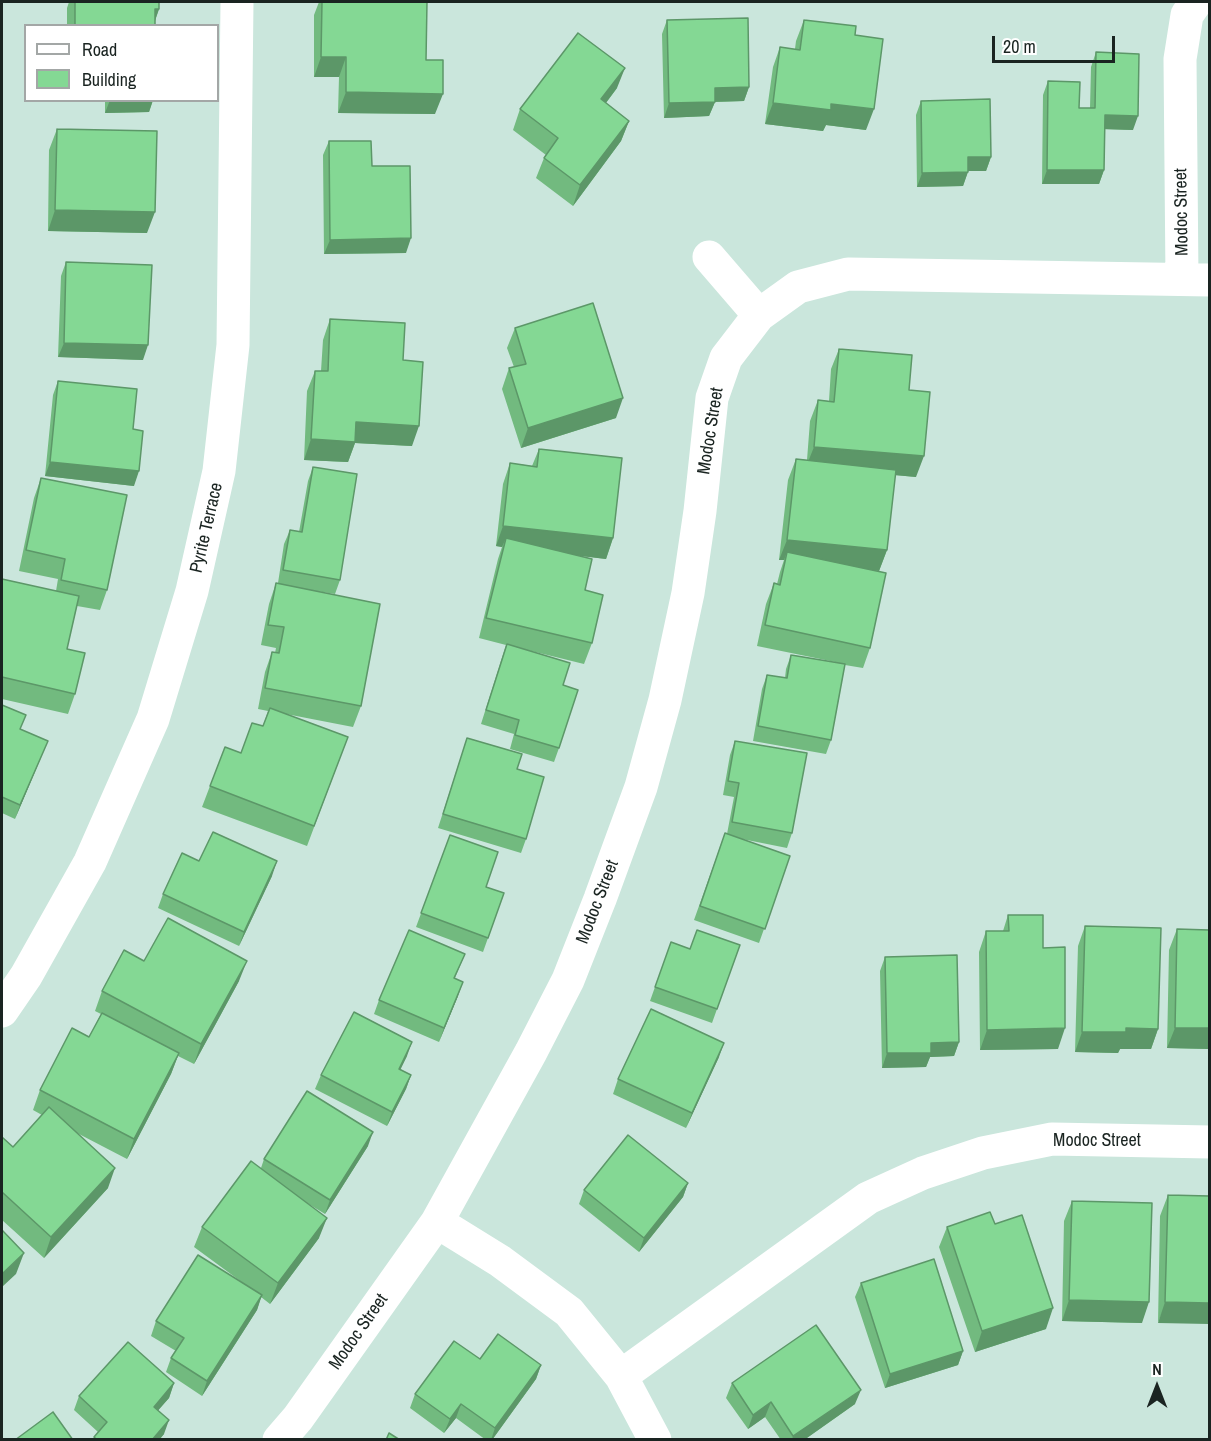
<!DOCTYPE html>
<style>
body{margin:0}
#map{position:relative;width:1211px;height:1441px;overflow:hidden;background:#cae6dc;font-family:"Archivo Narrow",sans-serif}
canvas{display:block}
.frame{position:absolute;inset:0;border:3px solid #1a2421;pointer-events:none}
.legend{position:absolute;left:24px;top:24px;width:195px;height:78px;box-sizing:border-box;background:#fff;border:2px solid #a3a7a6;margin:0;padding:8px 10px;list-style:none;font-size:18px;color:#1a2421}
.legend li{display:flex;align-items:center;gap:12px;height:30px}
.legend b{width:30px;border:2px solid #a3a7a6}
.north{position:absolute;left:1127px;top:1357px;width:60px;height:60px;-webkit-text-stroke:4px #fff;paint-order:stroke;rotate:0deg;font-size:16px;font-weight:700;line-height:24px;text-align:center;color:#1a2421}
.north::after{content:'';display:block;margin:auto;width:21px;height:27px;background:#1a2421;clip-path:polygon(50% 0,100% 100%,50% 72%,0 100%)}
.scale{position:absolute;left:992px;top:36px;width:123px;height:27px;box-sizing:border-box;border:3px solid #1a2421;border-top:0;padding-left:8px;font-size:18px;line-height:21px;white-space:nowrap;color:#1a2421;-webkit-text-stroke:4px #fff;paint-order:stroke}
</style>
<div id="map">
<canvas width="1211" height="1441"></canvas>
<div class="frame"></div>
<ul class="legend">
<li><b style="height:8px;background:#fff"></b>Road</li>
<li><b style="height:16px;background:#84d894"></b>Building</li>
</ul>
<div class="north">N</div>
<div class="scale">20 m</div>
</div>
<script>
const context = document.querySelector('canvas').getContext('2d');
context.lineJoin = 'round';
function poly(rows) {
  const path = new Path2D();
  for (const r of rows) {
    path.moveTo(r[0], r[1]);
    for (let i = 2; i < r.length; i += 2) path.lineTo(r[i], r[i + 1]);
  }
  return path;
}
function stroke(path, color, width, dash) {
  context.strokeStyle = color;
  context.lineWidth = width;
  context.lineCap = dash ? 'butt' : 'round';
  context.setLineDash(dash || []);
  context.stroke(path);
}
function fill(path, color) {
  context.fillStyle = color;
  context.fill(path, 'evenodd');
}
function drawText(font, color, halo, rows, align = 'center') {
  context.font = font + ' "Archivo Narrow",sans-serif';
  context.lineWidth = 5;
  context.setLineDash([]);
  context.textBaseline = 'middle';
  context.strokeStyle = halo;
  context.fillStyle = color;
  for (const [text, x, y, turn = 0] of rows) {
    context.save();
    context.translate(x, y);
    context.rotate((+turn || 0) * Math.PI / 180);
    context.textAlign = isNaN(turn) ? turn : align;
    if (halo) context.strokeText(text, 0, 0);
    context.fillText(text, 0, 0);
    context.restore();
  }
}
stroke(poly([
 [709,257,759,315],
 [1182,279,1180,59,1187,15,1196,2],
 [2,1011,26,976,90,862,153,719,192,591,219,471,233,345,237,2],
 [437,1222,500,1261,569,1312,621,1376,655,1440],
 [621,1376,868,1198,923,1173,983,1153,1052,1139,1210,1142],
 [279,1440,298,1418,437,1222,531,1052,568,980,600,899,641,787,665,700,688,593,700,511,712,398,726,358,759,315,798,287,848,274,1210,280]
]), '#fff', 33);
fill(poly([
 [69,2,159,2,159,9,155,21,155,26,67,26,67,8],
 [319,2,427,2,426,60,435,114,338,113,339,77,314,77,314,15],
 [667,20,749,87,744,101,715,102,709,116,664,118,662,34],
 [804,20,855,35,866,130,826,125,823,131,765,124,773,67,780,47,795,49,796,41],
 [1096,52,1133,130,1105,129,1104,170,1099,184,1042,184,1043,95,1048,81,1079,108,1090,108,1091,67],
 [617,88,606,103,629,121,621,141,573,206,536,178,544,158,546,155,513,130,520,109],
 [105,100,153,100,149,112,105,113],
 [921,101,991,157,986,171,968,171,963,186,917,187,916,115],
 [57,129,147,233,48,231,49,150],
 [329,141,372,166,406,253,324,254,323,155],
 [66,262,143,360,58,357,61,276],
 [330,319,403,360,412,446,355,443,348,462,304,460,307,391,315,371,321,371,323,340],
 [515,328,616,418,521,448,502,389,509,368,514,367,507,348],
 [839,349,909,390,916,477,895,475,887,550,879,571,874,570,870,648,863,668,845,665,831,740,826,754,753,741,762,689,767,675,785,678,786,669,791,655,840,663,757,646,766,604,774,583,777,584,780,572,784,560,779,560,788,480,796,459,807,460,810,421,818,400,829,401,831,369],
 [58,381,133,429,134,486,45,476,53,395],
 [539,449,613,538,606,559,575,555,585,590,592,643,584,664,523,649,563,685,559,748,554,762,510,749,514,734,481,724,506,645,479,638,498,559,502,547,496,546,503,484,510,463,532,466],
 [313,467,340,580,335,594,316,591,361,706,353,727,286,714,348,737,307,846,202,807,210,786,241,753,263,726,268,711,258,709,265,672,272,652,275,653,276,648,261,645,269,604,276,583,278,583,284,544,290,530,299,532,308,481],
 [41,478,107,590,100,610,77,606,67,649,75,694,68,714,2,699,2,579,56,591,58,579,19,571,34,498],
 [2,705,20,729,42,755,15,819,2,813],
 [467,738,517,769,526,839,521,853,438,828],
 [735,741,792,833,787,848,742,839,790,856,759,943,694,920,725,833,727,834,734,797,723,795,730,755],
 [450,835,486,887,504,893,483,952,416,927],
 [199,861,272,876,239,946,158,908,163,894],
 [1008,915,1043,948,1058,1049,980,1050,979,952,986,931,1003,931],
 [1085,926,1158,1029,1151,1049,1120,1049,1118,1053,1075,1052,1078,946],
 [1177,929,1209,930,1209,1049,1167,1048,1169,950],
 [671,942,690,949,740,945,712,1023,650,1001],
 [465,954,455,978,458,996,439,1042,374,1014,379,1000],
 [885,957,959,1042,954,1056,930,1057,926,1067,882,1068,880,971],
 [144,961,239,981,194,1064,178,1056,171,1074,127,1159,77,1133,108,1188,44,1258,2,1220,2,1137,13,1147,42,1115,33,1110,40,1090,89,1037,101,1014,95,1011,102,991],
 [407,1056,400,1069,411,1075,406,1089,387,1126,315,1089,321,1075],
 [719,1057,686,1128,613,1094,618,1079],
 [368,1146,325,1214,307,1203,319,1238,270,1304,261,1297,257,1310,202,1396,166,1372,171,1358,176,1351,151,1336,156,1321,243,1283,194,1247,202,1227,261,1168,264,1159],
 [688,1183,683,1197,639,1252,579,1204,584,1190],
 [1168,1195,1209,1196,1158,1323,1160,1216],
 [1072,1201,1142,1323,1062,1321,1064,1221],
 [995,1224,1046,1329,975,1352,939,1247,947,1227],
 [861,1283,963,1351,958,1365,885,1388,855,1297],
 [480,1359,541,1365,536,1379,492,1440,486,1440,456,1418,444,1433,410,1408,415,1394],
 [174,1383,169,1398,158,1410,164,1434,159,1440,93,1440,94,1437,98,1432,74,1410,79,1396],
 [732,1383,855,1404,804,1440,781,1440,765,1417,748,1429,726,1398]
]), '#72ba7f');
fill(poly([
 [155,9,159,9,153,26],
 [321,57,346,57,339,77,314,77],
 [625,68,617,88,593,120,601,99],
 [749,87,744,101,709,102,715,88],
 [346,92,443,94,435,114,338,113],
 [110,100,153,100,149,112,105,113],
 [715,102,709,116,664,118,669,103],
 [773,103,831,104,874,109,866,130,826,125,823,131,765,124],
 [1105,115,1138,116,1133,130,1100,129],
 [629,121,621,141,573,206,580,185],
 [968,157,991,157,986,171,963,171],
 [1047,170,1104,170,1099,184,1042,184],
 [968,172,963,186,917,187,922,173],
 [55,210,155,212,147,233,48,231],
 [411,238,406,253,324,254,330,240],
 [64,343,148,345,143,360,58,357],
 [623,398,616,418,521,448,528,428],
 [356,422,419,426,412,446,355,443,348,462,304,460,311,439],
 [814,447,924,456,916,477,806,467],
 [50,462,139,471,134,486,45,476],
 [503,526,613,538,606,559,504,547,506,538,502,547,496,546],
 [787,540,887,550,879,571,785,561,787,552,784,560,779,560],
 [48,741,42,755,15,819,20,805],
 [277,861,272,876,239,946,244,932],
 [247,961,239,981,194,1064,201,1044],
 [463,982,458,996,439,1042,444,1028],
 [1065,1028,1058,1049,980,1050,987,1030],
 [1126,1028,1158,1029,1151,1049,1120,1049,1118,1053,1075,1052,1082,1032],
 [1175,1028,1209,1028,1209,1049,1167,1048],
 [412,1042,407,1056,394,1083,399,1069],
 [959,1042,954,1056,930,1057,926,1067,882,1068,887,1053,931,1043],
 [724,1043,719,1057,686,1128,692,1113],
 [179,1053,171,1074,127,1159,134,1139],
 [411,1075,406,1089,387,1126,392,1112],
 [373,1132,368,1146,325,1214,330,1200],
 [115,1168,108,1188,44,1258,51,1237],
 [688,1183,683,1197,639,1252,644,1238],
 [327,1218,319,1238,270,1304,278,1283],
 [24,1253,16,1274,2,1287,2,1274],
 [262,1295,257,1310,202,1396,207,1381],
 [1069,1300,1149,1302,1142,1323,1062,1321],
 [1165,1302,1209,1303,1209,1324,1158,1323],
 [1053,1308,1046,1329,975,1352,982,1331],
 [963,1351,958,1365,885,1388,890,1374],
 [541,1365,536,1379,492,1440,491,1440,495,1428],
 [174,1383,169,1398,149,1421,154,1407],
 [861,1390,855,1404,804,1440,792,1440,793,1436],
 [771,1402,765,1417,748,1429,753,1415],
 [461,1404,456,1418,444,1433,450,1419],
 [169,1420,164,1434,159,1440,152,1440]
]), '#5c9768');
const building = poly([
 [75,2,159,2,159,9,155,9,155,26,75,26,75,2],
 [322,2,427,2,426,60,443,60,443,94,346,92,346,57,321,57,322,2],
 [748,18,749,87,715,88,715,102,669,103,667,20,748,18],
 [804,20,856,26,855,35,883,39,874,109,831,104,831,110,773,103,780,47,800,50,804,20],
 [578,33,625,68,601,99,629,121,580,185,544,158,558,138,520,109,578,33],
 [1096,52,1139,54,1138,116,1105,115,1104,170,1047,170,1048,81,1080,82,1079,108,1095,108,1096,52],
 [990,99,991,157,968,157,968,172,922,173,921,101,990,99],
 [57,129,157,131,155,212,55,210,57,129],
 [329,141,371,141,372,166,410,166,411,238,330,240,329,141],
 [66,262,152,265,148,345,64,343,66,262],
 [593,303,623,398,528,428,509,368,526,364,515,328,593,303],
 [330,319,405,323,403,360,423,362,419,426,356,422,355,442,311,439,315,371,328,371,330,319],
 [839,349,912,355,909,390,930,392,924,456,814,447,818,400,834,402,839,349],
 [58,381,137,389,133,429,143,431,139,471,50,462,58,381],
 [539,449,622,458,613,538,503,526,510,463,537,467,539,449],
 [796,459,896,470,887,550,787,540,796,459],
 [313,467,357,474,340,580,283,570,290,530,302,532,313,467],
 [41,478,127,495,107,590,61,580,65,559,26,550,41,478],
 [506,538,592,559,585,590,603,595,592,643,486,618,506,538],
 [787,552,886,573,870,648,765,625,774,583,780,585,787,552],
 [2,579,79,596,67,649,85,653,75,694,2,677,2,579],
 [276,583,380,604,361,706,265,688,272,652,279,653,284,627,268,625,276,583],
 [507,644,570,663,563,685,578,690,559,748,515,735,519,720,486,710,507,644],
 [791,655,845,664,831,740,758,726,767,675,787,678,791,655],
 [2,705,26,715,20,729,48,741,20,805,2,797,2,705],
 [270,708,348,737,314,826,210,786,225,747,241,753,252,723,263,726,270,708],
 [467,738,522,754,517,769,544,777,526,839,443,814,467,738],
 [735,741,807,753,792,833,732,822,739,783,728,781,735,741],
 [213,832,277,861,244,932,163,894,182,853,199,861,213,832],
 [725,833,790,856,765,929,700,906,725,833],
 [450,835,498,852,486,887,504,893,488,938,421,913,450,835],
 [1008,915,1043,915,1043,948,1065,947,1065,1028,987,1030,986,931,1009,931,1008,915],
 [168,918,247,961,201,1044,102,991,124,950,144,961,168,918],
 [1085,926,1161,928,1158,1029,1126,1028,1126,1032,1082,1032,1085,926],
 [1177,929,1209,930,1209,1028,1175,1028,1177,929],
 [409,930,465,954,454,978,463,982,444,1028,379,1000,409,930],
 [697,930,740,945,717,1009,655,987,671,942,690,949,697,930],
 [957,955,959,1042,931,1043,931,1053,887,1053,885,957,957,955],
 [651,1009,724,1043,692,1113,618,1079,651,1009],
 [354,1012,412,1042,399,1069,411,1075,392,1112,321,1075,354,1012],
 [102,1013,179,1053,134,1139,40,1090,72,1028,89,1037,102,1013],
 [307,1091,373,1132,330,1200,264,1159,307,1091],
 [49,1107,115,1168,51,1237,2,1192,2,1137,13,1147,49,1107],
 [628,1135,688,1183,644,1238,584,1190,628,1135],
 [251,1161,327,1218,278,1283,202,1227,251,1161],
 [1168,1195,1209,1196,1209,1303,1165,1302,1168,1195],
 [1072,1201,1152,1203,1149,1302,1069,1300,1072,1201],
 [990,1212,995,1224,1022,1215,1053,1308,982,1331,947,1227,990,1212],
 [2,1230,24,1253,2,1274,2,1230],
 [198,1255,262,1295,207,1381,171,1358,184,1338,156,1321,198,1255],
 [934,1259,963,1351,890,1374,861,1283,934,1259],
 [816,1325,861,1390,793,1436,771,1402,753,1415,732,1383,816,1325],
 [498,1334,541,1365,495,1428,461,1404,450,1419,415,1394,454,1341,480,1359,498,1334],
 [128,1342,174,1383,154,1407,169,1420,152,1440,97,1440,94,1437,107,1422,79,1396,128,1342],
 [53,1412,73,1440,15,1440,53,1412],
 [389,1433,400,1440,386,1440,389,1433]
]);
fill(building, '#84d894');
stroke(building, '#5c9768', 1.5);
drawText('18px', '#1a2421', '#fff', [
 ["Modoc Street",1182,212,-91],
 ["Modoc Street",711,431,-81],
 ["Pyrite Terrace",207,528,-77],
 ["Modoc Street",598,902,-69],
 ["Modoc Street",1097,1141],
 ["Modoc Street",359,1332,-55]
]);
</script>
